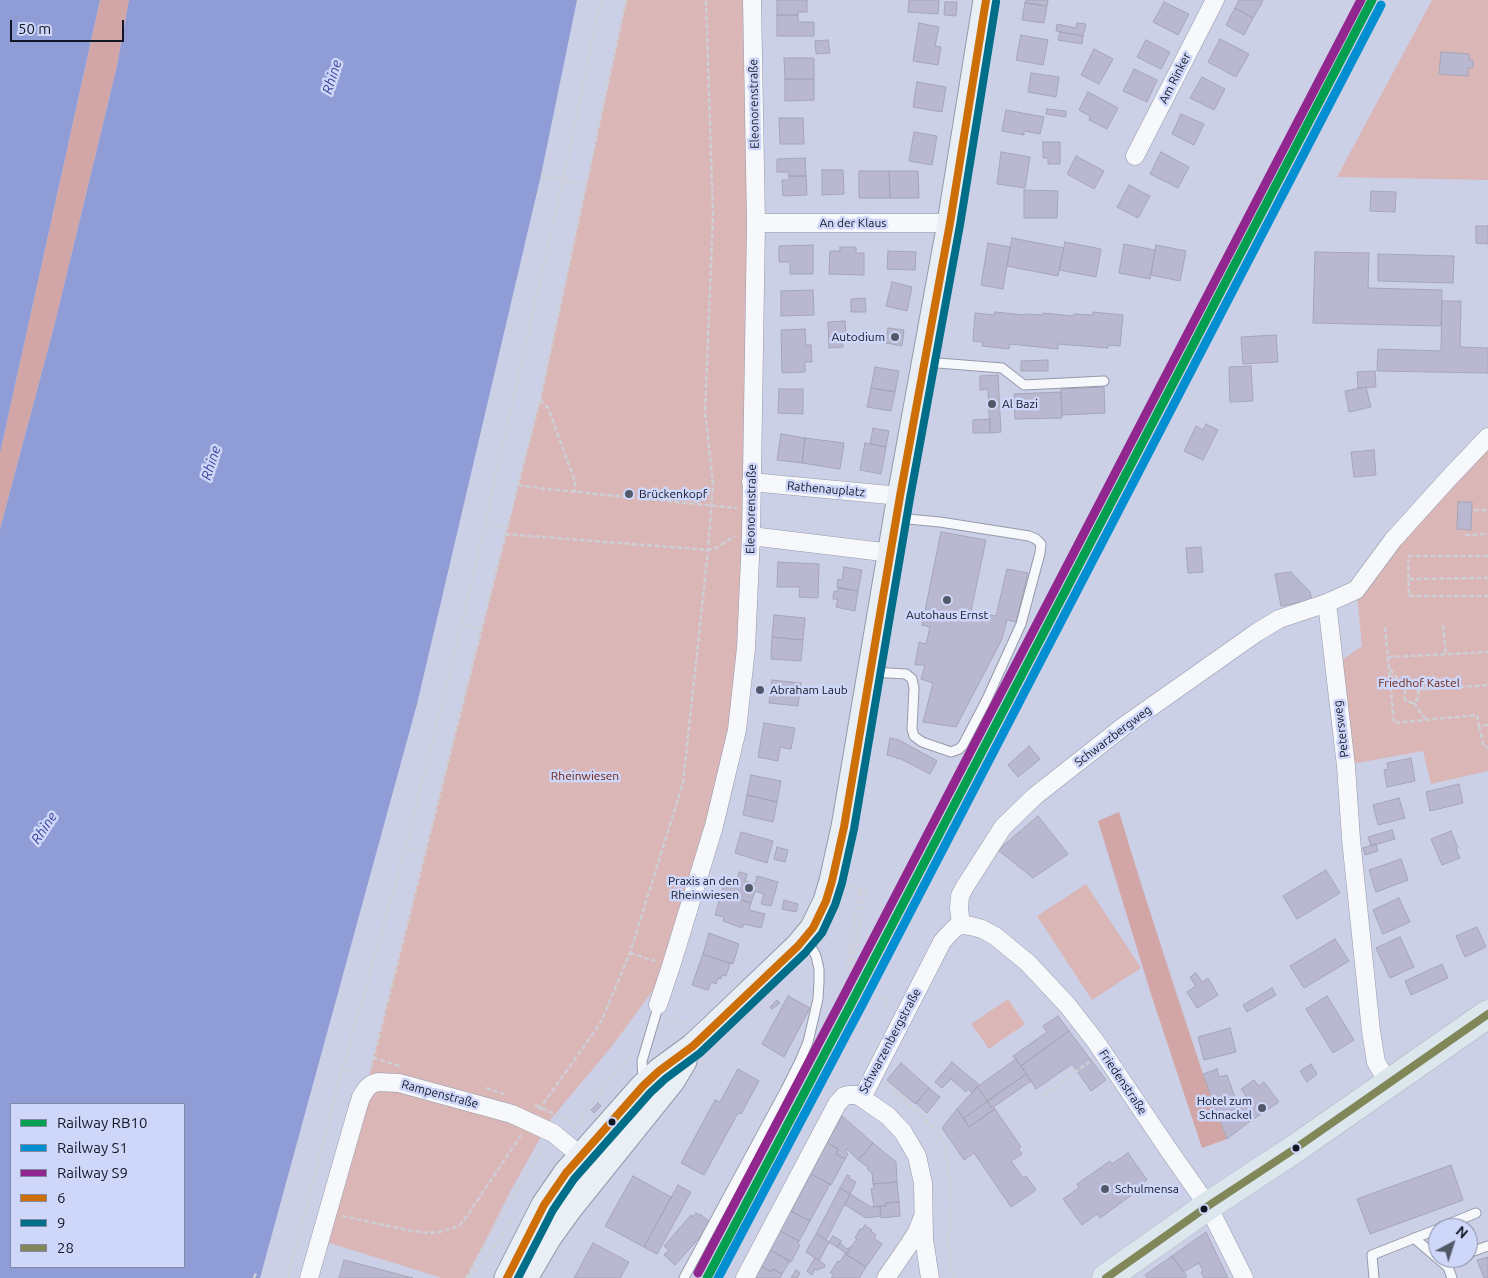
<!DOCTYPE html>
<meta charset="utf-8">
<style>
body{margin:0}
#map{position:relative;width:1488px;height:1278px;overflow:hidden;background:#cbd0e7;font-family:Ubuntu,sans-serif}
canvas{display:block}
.legend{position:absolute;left:10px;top:1103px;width:175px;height:165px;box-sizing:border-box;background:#ced7f9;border:1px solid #838aa4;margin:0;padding:6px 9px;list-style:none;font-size:15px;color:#131725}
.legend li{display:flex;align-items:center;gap:10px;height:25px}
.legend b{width:25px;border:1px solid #838aa4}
.north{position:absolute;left:1428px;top:1218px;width:50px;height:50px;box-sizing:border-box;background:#ced7f9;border:1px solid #838aa4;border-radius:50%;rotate:40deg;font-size:14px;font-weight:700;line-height:20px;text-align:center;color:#131725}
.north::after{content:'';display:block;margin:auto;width:18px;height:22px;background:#535869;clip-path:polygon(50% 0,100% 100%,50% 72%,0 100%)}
.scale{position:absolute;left:10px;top:20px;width:114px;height:22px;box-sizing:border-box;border:2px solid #131725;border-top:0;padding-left:6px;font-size:15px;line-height:18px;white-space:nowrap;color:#131725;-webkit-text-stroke:4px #ced7f9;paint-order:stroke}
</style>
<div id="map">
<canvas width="1488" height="1278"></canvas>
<ul class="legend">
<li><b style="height:6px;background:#019f4f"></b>Railway RB10</li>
<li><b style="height:6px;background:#018fd1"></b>Railway S1</li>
<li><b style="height:6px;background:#91268f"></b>Railway S9</li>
<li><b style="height:6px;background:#ce6e06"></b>6</li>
<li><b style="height:6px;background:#006e89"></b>9</li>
<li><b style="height:6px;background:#818759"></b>28</li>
</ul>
<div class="north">N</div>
<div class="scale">50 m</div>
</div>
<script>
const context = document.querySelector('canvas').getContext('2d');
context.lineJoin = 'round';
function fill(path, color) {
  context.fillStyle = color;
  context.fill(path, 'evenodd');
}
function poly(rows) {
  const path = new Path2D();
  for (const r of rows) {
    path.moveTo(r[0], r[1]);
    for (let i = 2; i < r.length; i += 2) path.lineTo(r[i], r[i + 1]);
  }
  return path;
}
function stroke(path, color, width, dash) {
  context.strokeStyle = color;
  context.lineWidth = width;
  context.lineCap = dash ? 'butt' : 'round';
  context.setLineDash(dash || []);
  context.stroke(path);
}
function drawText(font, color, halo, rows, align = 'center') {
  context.font = font + ' Ubuntu,sans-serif';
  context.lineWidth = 5;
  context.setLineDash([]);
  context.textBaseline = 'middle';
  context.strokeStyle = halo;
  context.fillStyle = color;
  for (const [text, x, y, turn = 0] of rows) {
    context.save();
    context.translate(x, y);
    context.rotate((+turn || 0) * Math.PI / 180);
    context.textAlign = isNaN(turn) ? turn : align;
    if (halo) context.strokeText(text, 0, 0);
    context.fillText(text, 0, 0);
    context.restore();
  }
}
fill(poly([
 [626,0,752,0,756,223,737,730,671,966,612,1046,551,1119,510,1192,467,1278,442,1278,320,1240,367,1088,373,1058,518,485,540,400],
 [1432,0,1488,0,1488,180,1337,177],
 [1488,448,1488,771,1431,784,1423,751,1352,764,1342,660,1362,646,1357,595,1397,545],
 [1086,884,1141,968,1092,1000,1037,916],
 [1008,999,1025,1024,989,1049,971,1024]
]), '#dab6b7');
fill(poly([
 [100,0,129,0,117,66,54,327,0,529,0,453],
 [1119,812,1138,874,1172,980,1203,1074,1227,1139,1202,1148,1150,991,1098,821]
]), '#d2a6a6');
fill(poly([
 [0,0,100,0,0,453],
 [129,0,577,0,541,175,417,704,260,1278,0,1278,0,529,54,327,117,66],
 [11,1104,184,1104,184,1267,11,1267]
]), '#909cd5');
const building = poly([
 [777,0,807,0,807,12,798,12,798,15,777,15,777,0],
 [909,0,939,0,938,14,908,12,909,0],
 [1026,0,1048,0,1047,6,1025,3,1026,0],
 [1239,0,1261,0,1263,1,1253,18,1235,8,1239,0],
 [945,2,957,2,956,16,944,15,945,2],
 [1164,2,1189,14,1178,35,1153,22,1164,2],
 [1025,3,1047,6,1044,23,1022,20,1025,3],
 [1235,8,1253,18,1244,35,1226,25,1235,8],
 [777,15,798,15,798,22,814,22,814,36,777,36,777,15],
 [919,23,939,27,935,46,941,47,938,65,913,61,919,23],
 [1077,23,1086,24,1083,36,1056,31,1057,24,1076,28,1077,23],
 [1060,32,1083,36,1082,44,1058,40,1060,32],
 [1021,35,1048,40,1043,65,1016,60,1021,35],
 [1220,39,1249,54,1236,77,1208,62,1220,39],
 [828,40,830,53,816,54,815,41,828,40],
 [1146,40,1170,52,1161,69,1137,57,1146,40],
 [1094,49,1113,59,1099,84,1081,75,1094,49],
 [1441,52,1469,54,1469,60,1473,60,1473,68,1468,68,1468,76,1439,74,1441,52],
 [784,58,814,58,814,79,785,79,784,58],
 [1134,69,1157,80,1147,102,1123,91,1134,69],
 [1031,73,1059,77,1056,97,1028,92,1031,73],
 [1202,77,1225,89,1214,110,1190,98,1202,77],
 [785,79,814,79,814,100,785,101,785,79],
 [917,82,946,87,942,112,913,107,917,82],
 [1088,92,1118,108,1107,129,1089,120,1090,116,1079,110,1088,92],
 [1047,109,1066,111,1066,117,1046,114,1047,109],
 [1006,110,1044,117,1040,134,1024,131,1024,135,1002,131,1006,110],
 [1181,114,1204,124,1194,145,1172,134,1181,114],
 [779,118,803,118,804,144,780,144,779,118],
 [914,132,937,136,932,165,909,161,914,132],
 [1043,142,1060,142,1060,164,1048,164,1048,158,1043,158,1043,142],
 [1001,152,1030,157,1025,188,997,184,1001,152],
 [1161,152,1189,167,1178,188,1150,174,1161,152],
 [1076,156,1104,171,1094,189,1067,174,1076,156],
 [805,158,806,176,789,176,788,172,777,172,777,159,805,158],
 [822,170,843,170,844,194,822,195,822,170],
 [859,171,889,171,890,198,859,198,859,171],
 [889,171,918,171,919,198,890,198,889,171],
 [789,176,806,176,807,195,783,196,782,180,789,180,789,176],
 [1129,185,1150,196,1138,218,1117,207,1129,185],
 [1024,190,1058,191,1057,218,1024,218,1024,190],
 [1371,191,1396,192,1395,212,1370,211,1371,191],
 [1476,226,1488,226,1488,244,1476,243,1476,226],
 [1012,238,1064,248,1058,276,1007,266,1012,238],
 [1065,242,1101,249,1096,277,1059,270,1065,242],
 [988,243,1010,247,1003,289,981,285,988,243],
 [1124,244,1155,250,1150,279,1119,273,1124,244],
 [813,245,813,274,790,274,790,262,779,262,779,246,813,245],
 [1156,245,1186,251,1180,281,1151,275,1156,245],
 [840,247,856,247,856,253,864,253,864,275,829,274,830,251,840,251,840,247],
 [888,251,916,252,915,270,887,269,888,251],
 [1315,252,1369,253,1368,288,1442,290,1441,326,1313,323,1315,252],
 [1378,254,1454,256,1453,283,1378,281,1378,254],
 [892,282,912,287,907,311,886,306,892,282],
 [813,290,814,315,781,316,781,291,813,290],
 [865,298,866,312,851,312,851,299,865,298],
 [1442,301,1461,301,1460,347,1488,348,1488,373,1377,371,1378,349,1441,351,1442,301],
 [995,312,1025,315,1025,314,1043,315,1043,313,1073,316,1074,314,1093,315,1093,312,1123,315,1120,346,1108,345,1108,348,1058,344,1058,349,1010,344,1009,349,982,346,983,342,973,341,975,313,994,315,995,312],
 [845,321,846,334,842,334,843,347,829,348,828,322,845,321],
 [888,328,904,330,902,346,886,343,888,328],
 [805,329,806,345,811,345,812,362,805,362,805,372,782,373,781,330,805,329],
 [1276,335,1278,362,1243,364,1241,337,1276,335],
 [1048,360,1048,371,1021,371,1021,361,1048,360],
 [1251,366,1253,401,1230,402,1229,367,1251,366],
 [875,367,899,371,895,392,871,388,875,367],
 [1375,371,1376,387,1358,388,1357,372,1375,371],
 [998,375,1001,432,990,433,988,389,980,390,980,376,998,375],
 [1104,387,1105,413,1062,415,1061,389,1104,387],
 [1366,387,1371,407,1349,412,1345,391,1366,387],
 [871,388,895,392,891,411,867,407,871,388],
 [779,389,803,389,803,414,778,413,779,389],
 [1061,392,1062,418,1015,419,1014,394,1061,392],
 [990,419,990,433,973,433,973,420,990,419],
 [1206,424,1218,430,1203,460,1184,451,1196,426,1203,430,1206,424],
 [873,428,889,431,886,447,870,444,873,428],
 [781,434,805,438,802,463,777,460,781,434],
 [805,438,844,443,840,469,802,463,805,438],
 [865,443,886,447,881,474,860,470,865,443],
 [1374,450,1376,475,1354,477,1351,452,1374,450],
 [1458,502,1472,502,1471,530,1457,529,1458,502],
 [941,532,986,540,971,611,996,616,1007,569,1028,573,1016,622,1007,620,1002,639,956,727,923,722,933,683,921,679,925,665,915,665,919,642,926,644,930,627,922,625,941,532],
 [1201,547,1203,572,1188,573,1186,548,1201,547],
 [778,562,819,564,818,598,799,597,800,587,777,587,778,562],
 [844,567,862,570,858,591,837,587,838,579,842,580,844,567],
 [1291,572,1310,592,1312,600,1281,606,1275,574,1291,572],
 [838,588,858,591,855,611,836,607,838,599,833,599,834,591,837,592,838,588],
 [774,615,805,618,803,640,772,637,774,615],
 [772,637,803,640,801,661,771,659,772,637],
 [772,680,801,683,798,706,769,703,772,680],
 [764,723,795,728,791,749,780,747,778,761,758,757,764,723],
 [890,738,899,740,937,761,930,774,901,759,896,758,895,757,887,755,890,738],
 [1029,746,1040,759,1018,777,1008,765,1029,746],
 [1411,758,1415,781,1387,787,1384,770,1388,769,1387,763,1411,758],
 [751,775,781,781,777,802,747,795,751,775],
 [1459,784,1463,803,1430,811,1426,792,1459,784],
 [747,795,777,802,773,822,743,815,747,795],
 [1399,798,1405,818,1378,825,1373,805,1399,798],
 [1038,816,1068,854,1033,878,998,850,1038,816],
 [1392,830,1395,839,1371,846,1368,837,1392,830],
 [1451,831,1458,848,1456,849,1460,858,1442,865,1431,839,1451,831],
 [741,832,773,841,767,863,735,853,741,832],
 [1376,844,1378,851,1365,855,1363,848,1376,844],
 [777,847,788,850,785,862,774,859,777,847],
 [1401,859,1408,880,1376,892,1369,870,1401,859],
 [1326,870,1340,893,1297,919,1283,896,1326,870],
 [739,872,747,874,745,881,755,884,757,876,778,882,771,906,761,904,764,894,755,891,751,903,721,894,726,877,737,880,739,872],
 [721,894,751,903,749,910,765,914,761,928,744,924,742,928,723,921,724,917,715,915,721,894],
 [1399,898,1410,922,1383,934,1373,910,1399,898],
 [784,900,798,904,796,912,782,909,784,900],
 [1477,927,1486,947,1465,957,1456,936,1477,927],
 [709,933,739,944,733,964,703,954,709,933],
 [1400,937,1414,967,1390,978,1376,948,1400,937],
 [1335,939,1349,961,1304,988,1290,966,1335,939],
 [703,954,730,964,726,976,722,975,721,979,718,978,716,984,711,982,708,990,692,985,703,954],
 [1442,964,1448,978,1411,995,1405,981,1442,964],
 [1196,973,1202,982,1208,978,1218,995,1197,1008,1187,992,1196,986,1190,977,1196,973],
 [1272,988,1276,995,1247,1012,1243,1005,1272,988],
 [788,996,810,1008,784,1057,762,1044,788,996],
 [1327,996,1354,1040,1333,1053,1306,1009,1327,996],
 [777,1000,780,1003,772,1009,770,1007,777,1000],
 [1058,1016,1069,1031,1021,1066,1013,1056,1047,1032,1043,1026,1058,1016],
 [1230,1028,1236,1052,1204,1060,1198,1037,1230,1028],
 [1069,1031,1106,1080,1091,1091,1072,1064,1036,1089,1021,1066,1069,1031],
 [1016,1059,1026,1074,988,1101,977,1087,1016,1059],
 [952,1062,979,1085,972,1093,968,1089,966,1092,951,1079,942,1088,935,1082,952,1062],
 [901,1063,929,1088,916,1104,909,1099,887,1080,901,1063],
 [1311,1064,1317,1074,1307,1082,1300,1071,1311,1064],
 [738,1069,759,1081,741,1114,738,1113,704,1175,681,1163,715,1100,720,1102,738,1069],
 [1217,1069,1219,1077,1227,1075,1238,1106,1249,1122,1227,1139,1203,1074,1217,1069],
 [1026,1074,1031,1081,992,1108,987,1101,1026,1074],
 [1254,1080,1259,1086,1264,1082,1279,1102,1249,1122,1238,1106,1248,1099,1241,1089,1254,1080],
 [977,1087,988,1101,964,1118,957,1109,977,1087],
 [929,1088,940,1097,927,1113,916,1103,929,1088],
 [987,1101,992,1108,993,1107,995,1109,969,1127,964,1118,987,1101],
 [598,1103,601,1106,594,1113,591,1110,598,1103],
 [957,1109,969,1127,995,1109,1021,1147,1018,1149,1022,1154,1011,1161,1023,1178,1026,1176,1036,1190,1011,1207,974,1153,964,1160,942,1128,957,1109],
 [842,1116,873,1143,858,1160,847,1149,846,1152,848,1154,845,1159,836,1154,838,1149,827,1143,842,1116],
 [827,1143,838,1149,836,1154,845,1159,831,1185,811,1174,827,1143],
 [873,1143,896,1162,897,1182,873,1184,872,1173,867,1169,868,1167,858,1160,873,1143],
 [1128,1153,1147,1180,1131,1191,1133,1194,1100,1218,1097,1214,1082,1225,1063,1199,1079,1188,1077,1184,1110,1161,1112,1164,1128,1153],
 [1451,1165,1463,1200,1370,1234,1357,1199,1451,1165],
 [811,1174,830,1184,810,1221,791,1211,811,1174],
 [847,1175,850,1176,849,1178,856,1182,850,1194,840,1188,847,1175],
 [633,1176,671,1197,644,1247,605,1226,633,1176],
 [897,1182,899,1202,886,1203,886,1206,874,1207,871,1189,874,1189,873,1184,897,1182],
 [678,1185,691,1192,657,1254,644,1247,678,1185],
 [840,1188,850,1194,826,1240,816,1234,840,1188],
 [850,1194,871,1207,880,1206,881,1216,866,1218,845,1205,850,1194],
 [899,1202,900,1216,881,1218,880,1206,886,1206,886,1203,899,1202],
 [791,1211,810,1221,799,1241,780,1231,791,1211],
 [696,1213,699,1215,700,1214,710,1222,710,1226,675,1265,664,1255,669,1250,664,1246,691,1215,693,1217,696,1213],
 [865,1225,872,1230,871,1231,876,1235,874,1238,882,1244,866,1267,846,1254,857,1239,855,1238,860,1229,862,1230,865,1225],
 [780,1231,799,1241,798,1244,800,1245,791,1262,770,1250,780,1231],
 [1206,1232,1228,1278,1204,1278,1201,1272,1203,1271,1199,1263,1183,1272,1172,1256,1206,1232],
 [816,1234,829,1242,819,1261,806,1252,816,1234],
 [833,1236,842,1241,837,1247,829,1242,833,1236],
 [593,1243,629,1262,620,1278,574,1278,593,1243],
 [840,1243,847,1249,851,1247,847,1254,837,1247,840,1243],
 [770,1250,790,1261,782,1274,773,1269,772,1272,761,1266,770,1250],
 [845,1254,866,1267,859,1278,831,1278,834,1275,830,1273,838,1261,840,1262,845,1254],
 [1172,1256,1187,1276,1185,1278,1147,1278,1145,1275,1172,1256],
 [1488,1257,1488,1278,1484,1278,1477,1260,1488,1257],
 [815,1258,825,1265,825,1267,817,1270,815,1269,812,1275,807,1271,815,1258],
 [344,1260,413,1278,339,1278,344,1260],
 [761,1266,772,1272,773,1269,782,1274,780,1278,755,1278,761,1266],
 [796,1270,800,1273,797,1278,791,1278,796,1270]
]);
fill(building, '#bab8d0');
stroke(building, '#a4a6b7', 1);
const lane = poly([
 [925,362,1002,368,1024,385,1104,381],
 [871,672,906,674,912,679,914,688,912,729,914,736,922,742,951,752,959,749,963,745,987,699,1021,624,1040,553,1041,544,1036,539,1029,536,940,522,897,518],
 [643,1081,642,1061,656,1014],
 [1439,1228,1476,1213],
 [1414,1238,1448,1267,1452,1278],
 [1468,1253,1488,1246],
 [1448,1267,1451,1260,1455,1258],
 [684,1278,786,1089,800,1061,808,1042,818,999,819,981,819,969,816,956,807,939],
 [1374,1278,1372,1255,1438,1229]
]);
const street = poly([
 [1135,156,1215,0],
 [756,223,950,223],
 [751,482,900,496],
 [751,536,891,553],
 [1327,603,1346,766,1351,839,1371,1031,1376,1062,1389,1084],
 [961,925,959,908,960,896,964,888,1003,827,1035,796,1124,726,1256,633,1279,619,1327,603,1356,590,1393,540,1448,479,1488,437],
 [658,1005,671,966,714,826,737,730,746,648,751,536,756,223,752,0],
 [862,1098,942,942,948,935,955,928,961,925,971,926,982,929,995,936,1028,963,1068,1006,1096,1042,1168,1149,1208,1206,1244,1278],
 [309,1278,355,1117,361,1097,367,1088,372,1084,378,1082,399,1083,512,1114,553,1133,581,1156],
 [745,1278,837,1104,844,1096,849,1095,856,1095,862,1098,888,1116,903,1132,917,1156,923,1183,924,1239,930,1278],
 [886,1278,908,1246,917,1232,922,1219]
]);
const secondary = poly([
 [507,1278,544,1205,566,1173,643,1086,659,1071,693,1046,708,1032,798,946,813,928,826,901,832,881,844,827,900,496,950,223,986,0],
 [525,1278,549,1237,570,1208,672,1081,684,1061]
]);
const primary = poly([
 [1106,1278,1208,1206,1296,1148,1488,1014]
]);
stroke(lane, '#9599aa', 11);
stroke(street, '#9599aa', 19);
stroke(secondary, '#9599aa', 27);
stroke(primary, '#b1b3be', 29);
stroke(poly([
 [541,175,586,185],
 [540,400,548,408,575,481,575,492],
 [518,485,539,488,737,508],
 [1474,510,1488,510],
 [485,521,507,527],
 [505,534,708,550,716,548,735,536],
 [1465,535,1488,534],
 [1488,556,1408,556,1409,596,1488,596],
 [1409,579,1488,578],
 [462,624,482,629],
 [1443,625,1446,653],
 [1385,627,1394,723,1477,715,1479,726,1488,725],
 [1388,657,1488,652],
 [1390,669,1406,689],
 [1418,690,1419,696,1417,700,1413,703,1406,701,1404,696,1405,691,1411,687,1418,690,1488,685],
 [1414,703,1426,720],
 [1479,726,1484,747,1488,747],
 [406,847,425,852],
 [851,887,865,890,853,958,852,966,855,976],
 [630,953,655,961],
 [854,975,848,970,848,961,860,890],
 [882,997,890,1008],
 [667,1018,687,1025],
 [373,1058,400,1066],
 [371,1068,518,485,540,400,626,0],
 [342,1070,358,1073],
 [886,1084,923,1117,934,1129,943,1142,947,1159,951,1192,952,1207,948,1241,952,1270,955,1278],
 [486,1088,504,1094],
 [1038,1100,1089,1062],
 [535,1105,561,1117,574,1126],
 [539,1110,601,1022,630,953,683,783,708,550,713,484,705,412,713,215,706,0],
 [573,1129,603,1087,631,1057],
 [342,1216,412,1231,428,1233,439,1232,453,1228,460,1225,465,1219,521,1135],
 [254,1278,256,1273],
 [288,1278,342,1070,406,847,462,624,563,180,601,0],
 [466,1278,493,1229,544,1146],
 [469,1278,492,1250,515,1216]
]), '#cecfd6', 2.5, [5, 2.5]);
stroke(lane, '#f7f8fb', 9);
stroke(street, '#f7f8fb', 18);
stroke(secondary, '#e9eff5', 25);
stroke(primary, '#dbe7ed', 28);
stroke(poly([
 [507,1278,544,1205,566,1173,643,1086,659,1071,693,1046,798,946,813,928,826,901,832,881,844,827,900,496,950,223,986,0]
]), '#ce6e06', 8);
stroke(poly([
 [518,1278,553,1210,574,1179,650,1093,665,1079,700,1053,805,953,822,933,835,905,842,883,854,829,910,498,960,225,996,2]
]), '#006e89', 8);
stroke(poly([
 [1106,1278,1208,1206,1296,1148,1488,1014]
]), '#818759', 8);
stroke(poly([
 [707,1278,852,1002,1372,0]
]), '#019f4f', 9);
stroke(poly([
 [718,1278,861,1007,1381,5]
]), '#018fd1', 9);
stroke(poly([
 [698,1273,843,997,1361,0]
]), '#91268f', 9);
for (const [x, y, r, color] of [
 [895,337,5,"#535869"],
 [992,404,5,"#535869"],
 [629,494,5,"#535869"],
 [947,600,5,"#535869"],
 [760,690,5,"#535869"],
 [749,888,5,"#535869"],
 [1262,1108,5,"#535869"],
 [612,1122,4.5,"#131725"],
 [1296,1148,4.5,"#131725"],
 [1105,1189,5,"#535869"],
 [1204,1209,4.5,"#131725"]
]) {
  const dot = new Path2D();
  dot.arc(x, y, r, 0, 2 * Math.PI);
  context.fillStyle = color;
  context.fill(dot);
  stroke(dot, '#ced7f9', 2);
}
drawText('12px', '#131725', '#ced7f9', [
 ["Am Rinker",1175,78,-63],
 ["Eleonorenstraße",754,104,-91],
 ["An der Klaus",853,223],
 ["Rathenauplatz",826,489,5],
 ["Eleonorenstraße",751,509,-89],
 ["Petersweg",1341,729,-97],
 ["Schwarzbergweg",1113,736,-37],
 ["Schwarzenbergstraße",890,1041,-62],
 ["Friedenstraße",1123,1082,56],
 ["Rampenstraße",440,1094,15]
]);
drawText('12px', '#131725', '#ced7f9', [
 ["Autodium",885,337,"right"],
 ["Al Bazi",1002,404],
 ["Brückenkopf",639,494],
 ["Autohaus Ernst",947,615,"center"],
 ["Abraham Laub",770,690],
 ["Praxis an den",739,881,"right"],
 ["Rheinwiesen",739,895,"right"],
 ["Hotel zum",1252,1101,"right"],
 ["Schnackel",1252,1115,"right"],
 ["Schulmensa",1115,1189]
], 'left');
drawText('12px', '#712514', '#ced7f9', [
 ["Friedhof Kastel",1419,683],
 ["Rheinwiesen",585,776]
]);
drawText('italic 14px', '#3b449a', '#ced7f9', [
 ["Rhine",332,77,-73],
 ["Rhine",211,463,-73],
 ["Rhine",44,828,-56]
]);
</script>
